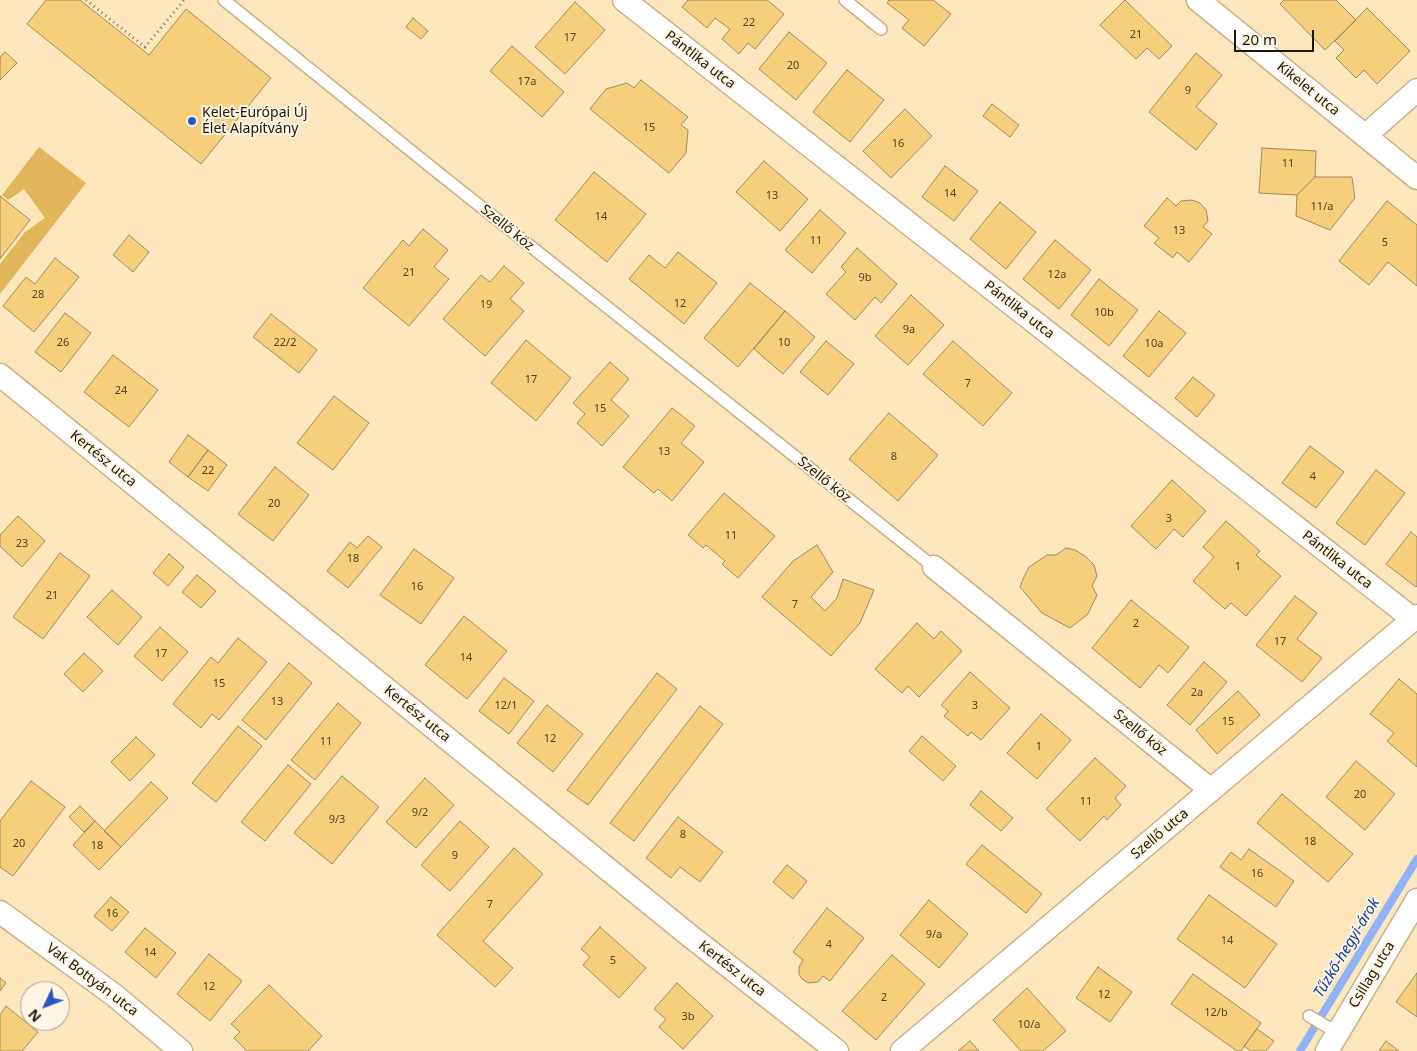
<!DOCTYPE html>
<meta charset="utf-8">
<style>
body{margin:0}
#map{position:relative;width:1417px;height:1051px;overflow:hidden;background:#fde6bb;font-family:"Noto Sans",sans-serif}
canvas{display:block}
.north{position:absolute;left:20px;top:981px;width:50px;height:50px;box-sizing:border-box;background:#fef5e4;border:1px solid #a49c8b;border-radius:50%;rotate:227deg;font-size:14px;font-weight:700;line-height:20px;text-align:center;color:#1e1606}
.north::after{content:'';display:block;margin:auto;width:18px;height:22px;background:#2758c6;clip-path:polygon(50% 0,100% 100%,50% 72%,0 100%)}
.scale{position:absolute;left:1234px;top:30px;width:80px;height:22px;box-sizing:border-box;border:2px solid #1e1606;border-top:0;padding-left:6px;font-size:15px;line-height:18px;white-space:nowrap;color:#1e1606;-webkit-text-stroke:4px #fef5e4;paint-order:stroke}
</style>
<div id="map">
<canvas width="1417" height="1051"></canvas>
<div class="north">N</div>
<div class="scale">20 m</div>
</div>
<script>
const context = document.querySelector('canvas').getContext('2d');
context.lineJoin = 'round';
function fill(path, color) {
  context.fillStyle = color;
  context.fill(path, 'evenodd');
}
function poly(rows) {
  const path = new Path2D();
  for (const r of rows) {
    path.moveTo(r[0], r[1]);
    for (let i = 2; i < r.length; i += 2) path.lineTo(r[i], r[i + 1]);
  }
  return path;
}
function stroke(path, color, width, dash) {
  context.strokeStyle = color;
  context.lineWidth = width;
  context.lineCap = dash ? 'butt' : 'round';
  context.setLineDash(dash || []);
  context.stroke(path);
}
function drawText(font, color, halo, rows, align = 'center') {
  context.font = font + ' "Noto Sans",sans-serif';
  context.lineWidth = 4;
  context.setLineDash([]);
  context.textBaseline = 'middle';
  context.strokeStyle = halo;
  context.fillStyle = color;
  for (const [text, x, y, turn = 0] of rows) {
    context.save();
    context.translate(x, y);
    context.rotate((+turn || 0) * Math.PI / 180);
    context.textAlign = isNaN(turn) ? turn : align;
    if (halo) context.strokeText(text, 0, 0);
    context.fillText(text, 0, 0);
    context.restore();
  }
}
fill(poly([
 [39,147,86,183,0,294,0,264,25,232,45,218,24,189,8,200,2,195]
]), '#e1b55a');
stroke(poly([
 [1300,1051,1417,859]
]), '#8eb3fb', 8);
const building = poly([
 [46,0,80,0,149,55,186,9,271,78,201,164,27,24,46,0],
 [688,0,767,0,784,14,755,49,748,43,739,54,722,39,730,29,715,18,707,28,682,7,688,0],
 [889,0,933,0,951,14,924,46,902,28,909,20,887,3,889,0],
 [1125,0,1172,46,1159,59,1147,48,1136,59,1100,25,1125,0],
 [1284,0,1336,0,1356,20,1325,50,1280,4,1284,0],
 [575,2,605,30,565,74,535,47,575,2],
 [1367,8,1410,51,1377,84,1364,70,1356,78,1336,58,1344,50,1335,41,1367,8],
 [413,18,428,31,421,39,406,27,413,18],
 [789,32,827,63,796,100,759,69,789,32],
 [512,46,564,92,542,117,490,71,512,46],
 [5,52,17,63,0,80,0,57,5,52],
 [1196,53,1222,75,1196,107,1217,124,1196,150,1149,112,1196,53],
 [847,70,884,100,850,142,813,112,847,70],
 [641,80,688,117,681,125,688,130,686,153,669,173,590,109,606,89,627,83,634,88,641,80],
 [992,104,1019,125,1010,137,983,116,992,104],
 [905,109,932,136,891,178,863,151,905,109],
 [1262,148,1316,151,1315,177,1297,195,1259,193,1262,148],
 [764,161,808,199,780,231,736,192,764,161],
 [945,166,978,191,954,221,922,197,945,166],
 [594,172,646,214,607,262,555,220,594,172],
 [1315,177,1352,177,1355,198,1330,230,1296,216,1297,195,1315,177],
 [0,196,30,220,0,259,0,196],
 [1167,198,1176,206,1181,201,1192,200,1200,203,1206,210,1207,215,1208,221,1203,227,1212,234,1189,262,1177,252,1173,258,1154,243,1159,238,1144,226,1167,198],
 [1387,201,1417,225,1417,286,1388,262,1369,285,1339,261,1387,201],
 [1000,202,1036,232,1006,269,970,239,1000,202],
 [820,210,846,233,812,273,785,250,820,210],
 [423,229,448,250,434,267,449,279,409,326,363,288,403,240,409,246,423,229],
 [129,235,149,252,133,272,113,255,129,235],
 [1055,240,1091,270,1059,309,1023,279,1055,240],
 [857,248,897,284,881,303,875,297,855,320,826,294,846,272,841,267,857,248],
 [678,252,717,283,684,324,629,279,649,255,665,268,678,252],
 [55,258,79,277,34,332,3,306,26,277,35,284,55,258],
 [504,266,524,283,510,299,524,311,485,356,443,319,481,275,490,282,504,266],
 [1099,279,1138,310,1109,346,1071,315,1099,279],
 [750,283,785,311,738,367,704,338,750,283],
 [911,295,944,325,908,365,875,336,911,295],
 [785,311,815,337,783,374,754,349,785,311],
 [1159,311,1186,333,1149,377,1123,356,1159,311],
 [65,313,91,333,61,372,35,352,65,313],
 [271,314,317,350,299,373,253,337,271,314],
 [526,340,571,378,536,421,491,383,526,340],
 [826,341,854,364,828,395,800,372,826,341],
 [953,341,1012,393,983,426,923,374,953,341],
 [113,355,158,390,129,427,84,392,113,355],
 [610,362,629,379,611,400,629,416,602,446,577,423,585,414,573,403,610,362],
 [1193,377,1215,395,1197,417,1175,398,1193,377],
 [334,396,369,423,333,470,297,443,334,396],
 [672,408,695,426,681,443,704,462,672,501,658,489,654,493,623,467,672,408],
 [889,413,938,455,898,501,849,459,889,413],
 [188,435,208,450,188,477,169,462,188,435],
 [1310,446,1344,472,1316,508,1282,483,1310,446],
 [208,450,227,465,208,491,188,477,208,450],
 [275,467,309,495,273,541,238,514,275,467],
 [1376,470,1405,493,1365,545,1336,523,1376,470],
 [1172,480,1206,511,1183,537,1174,529,1156,549,1131,526,1172,480],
 [724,493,775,536,738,578,722,564,725,561,706,545,703,548,688,535,724,493],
 [18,516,45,541,22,567,0,546,0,535,18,516],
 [1226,521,1260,551,1256,555,1281,576,1246,616,1231,603,1225,609,1193,581,1214,557,1203,547,1226,521],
 [1411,532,1417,537,1417,586,1416,587,1386,564,1411,532],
 [368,536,382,547,348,588,327,571,350,542,357,548,368,536],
 [817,545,833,572,811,597,825,611,837,598,843,579,874,590,860,623,831,656,762,597,793,561,817,545],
 [1066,548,1075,550,1085,556,1094,565,1097,576,1092,586,1097,595,1088,614,1070,628,1042,613,1020,587,1024,577,1029,567,1047,555,1056,555,1066,548],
 [414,549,454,578,421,624,380,595,414,549],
 [60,553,90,576,43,639,13,617,60,553],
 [169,554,184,567,168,586,153,573,169,554],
 [197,575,216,591,201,608,182,592,197,575],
 [112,590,142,617,118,645,87,617,112,590],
 [1295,596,1317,613,1297,639,1322,658,1302,682,1256,645,1295,596],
 [1131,600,1189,647,1168,673,1159,665,1140,688,1092,648,1131,600],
 [464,616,507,651,467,699,425,665,464,616],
 [917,623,934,639,941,631,962,651,919,697,908,686,902,693,875,669,917,623],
 [160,627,188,652,162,681,134,656,160,627],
 [238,638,267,662,219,720,212,714,201,728,173,704,211,657,218,663,238,638],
 [84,653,103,671,83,692,64,674,84,653],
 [1204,662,1227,682,1190,725,1167,705,1204,662],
 [289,663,312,683,266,740,242,720,289,663],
 [970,672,1010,708,981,740,971,732,968,736,944,716,948,711,941,705,970,672],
 [657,673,677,689,588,805,567,790,657,673],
 [504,678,534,701,509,734,479,711,504,678],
 [1399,679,1417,694,1417,767,1387,741,1394,733,1370,714,1399,679],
 [1238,691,1260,715,1217,754,1196,730,1238,691],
 [338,703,361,723,315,780,291,760,338,703],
 [547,705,583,734,553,772,517,743,547,705],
 [700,706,723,724,634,841,610,823,700,706],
 [1041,714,1071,740,1037,779,1007,753,1041,714],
 [238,726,262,746,216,802,192,783,238,726],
 [922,736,956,766,943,781,909,751,922,736],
 [136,737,155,755,130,781,111,762,136,737],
 [1095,758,1126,786,1115,798,1121,805,1107,820,1104,816,1080,841,1046,809,1095,758],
 [1356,761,1395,794,1365,830,1326,797,1356,761],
 [288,765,311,784,265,841,241,822,288,765],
 [342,776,379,807,332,864,294,833,342,776],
 [425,778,454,805,416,848,386,822,425,778],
 [31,781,65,807,13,876,0,867,0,821,31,781],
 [151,782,168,798,121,847,104,831,151,782],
 [981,791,1013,818,1001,831,970,805,981,791],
 [1282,794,1353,854,1328,882,1257,823,1282,794],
 [80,806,95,821,84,832,69,817,80,806],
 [678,817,723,852,700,882,680,867,671,878,646,858,678,817],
 [95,821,121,847,99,870,73,845,95,821],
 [460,821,489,847,450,891,421,865,460,821],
 [982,845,1042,894,1026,913,966,864,982,845],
 [514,848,543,874,483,941,513,968,495,987,437,935,514,848],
 [1249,849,1294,881,1276,907,1220,867,1231,852,1241,860,1249,849],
 [787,865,807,881,793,899,773,882,787,865],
 [1209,895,1277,944,1245,988,1177,939,1209,895],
 [111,897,129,912,112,931,94,916,111,897],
 [929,900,968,934,939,968,900,935,929,900],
 [827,908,864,938,830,981,823,976,818,982,808,983,802,979,799,974,799,967,803,960,793,952,827,908],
 [600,927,646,968,619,998,583,965,590,957,581,949,600,927],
 [145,928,176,953,156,978,125,952,145,928],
 [209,954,242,981,210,1021,177,994,209,954],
 [892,955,925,984,876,1040,842,1011,892,955],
 [1098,967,1132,992,1110,1022,1076,998,1098,967],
 [1417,973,1417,1017,1396,1002,1417,973],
 [1193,974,1261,1023,1241,1051,1237,1051,1171,1004,1193,974],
 [0,978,6,983,0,991,0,978],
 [677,983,713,1016,683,1049,659,1027,666,1019,654,1009,677,983],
 [269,985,322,1036,308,1051,247,1051,234,1038,240,1032,231,1024,269,985],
 [1027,988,1066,1031,1043,1051,1021,1051,993,1020,1027,988],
 [6,1006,38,1032,22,1051,0,1051,0,1015,6,1006],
 [1257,1029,1274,1041,1266,1051,1251,1051,1244,1046,1257,1029],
 [970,1041,979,1051,958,1051,970,1041],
 [1386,1041,1399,1051,1379,1051,1386,1041]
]);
fill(building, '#f7ce7b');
stroke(building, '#9f8a62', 1);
const lane = poly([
 [224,0,436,171,934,567],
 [845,0,881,29],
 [1309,1016,1338,1033]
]);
const street = poly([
 [624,0,1413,619],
 [1198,0,1417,178],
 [1365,136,1417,90],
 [0,375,690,936,837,1051],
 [934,567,1211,790],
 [0,912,114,995,181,1051],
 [902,1051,1417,616],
 [1327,1051,1417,900]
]);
stroke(lane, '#c7b288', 14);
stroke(street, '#c7b288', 25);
stroke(poly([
 [86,0,145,47,184,0]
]), '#837558', 3, [1, 4]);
stroke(lane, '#fff', 11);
stroke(street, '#fff', 22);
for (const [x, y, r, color] of [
 [192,121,5,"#2758c6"]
]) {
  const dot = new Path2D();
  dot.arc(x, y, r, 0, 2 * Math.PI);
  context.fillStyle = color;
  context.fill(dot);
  stroke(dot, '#fef5e4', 2);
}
drawText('11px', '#544423', null, [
 ["22",749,23],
 ["21",1136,35],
 ["17",570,38],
 ["20",793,66],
 ["17a",527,82],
 ["9",1188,91],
 ["15",649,128],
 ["16",898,144],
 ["11",1288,164],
 ["14",950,194],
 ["13",772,196],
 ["11/a",1322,207],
 ["14",601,217],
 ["13",1179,231],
 ["11",816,241],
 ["5",1385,243],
 ["21",409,273],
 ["12a",1057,275],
 ["9b",865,278],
 ["28",38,295],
 ["12",680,304],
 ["19",486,305],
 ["10b",1104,313],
 ["9a",909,330],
 ["26",63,343],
 ["22/2",285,343],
 ["10",784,343],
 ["10a",1154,344],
 ["17",531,380],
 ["7",968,384],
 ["24",121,391],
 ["15",600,409],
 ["13",664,452],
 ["8",894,457],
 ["22",208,471],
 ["4",1313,477],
 ["20",274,504],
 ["3",1169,519],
 ["11",731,536],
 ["23",22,544],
 ["18",353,559],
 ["1",1238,567],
 ["16",417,587],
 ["21",52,596],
 ["7",795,605],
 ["2",1136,624],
 ["17",1280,642],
 ["17",161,654],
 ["14",466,658],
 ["15",219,684],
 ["2a",1197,693],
 ["13",277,702],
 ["12/1",506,706],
 ["3",975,706],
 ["15",1228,722],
 ["12",550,739],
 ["11",326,742],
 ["1",1039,747],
 ["20",1360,795],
 ["11",1086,802],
 ["9/2",420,813],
 ["9/3",337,820],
 ["8",683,835],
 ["18",1310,842],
 ["20",19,844],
 ["18",97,846],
 ["9",455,856],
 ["16",1257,874],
 ["7",490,905],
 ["16",112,914],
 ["9/a",934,935],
 ["14",1227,941],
 ["4",829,945],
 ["14",150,953],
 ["5",613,961],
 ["12",209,987],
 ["12",1104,995],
 ["2",884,998],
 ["12/b",1216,1013],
 ["3b",688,1017],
 ["10/a",1029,1025]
]);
drawText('14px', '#1e1606', '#fef5e4', [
 ["Pántlika utca",700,60,38],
 ["Kikelet utca",1308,89,39],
 ["Szellő köz",507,228,39],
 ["Pántlika utca",1019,310,38],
 ["Kertész utca",103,459,39],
 ["Szellő köz",824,480,39],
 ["Pántlika utca",1337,560,38],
 ["Kertész utca",417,714,39],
 ["Szellő köz",1140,733,39],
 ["Szellő utca",1160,834,-40],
 ["Kertész utca",732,969,38],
 ["Csillag utca",1372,975,-59],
 ["Vak Bottyán utca",92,980,37]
]);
drawText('14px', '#1e1606', '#fef5e4', [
 ["Kelet-Európai Új",202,113],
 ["Élet Alapítvány",202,129]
], 'left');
drawText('italic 15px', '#1540a5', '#fef5e4', [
 ["Tűzkő-hegyi-árok",1347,948,-59]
]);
</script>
